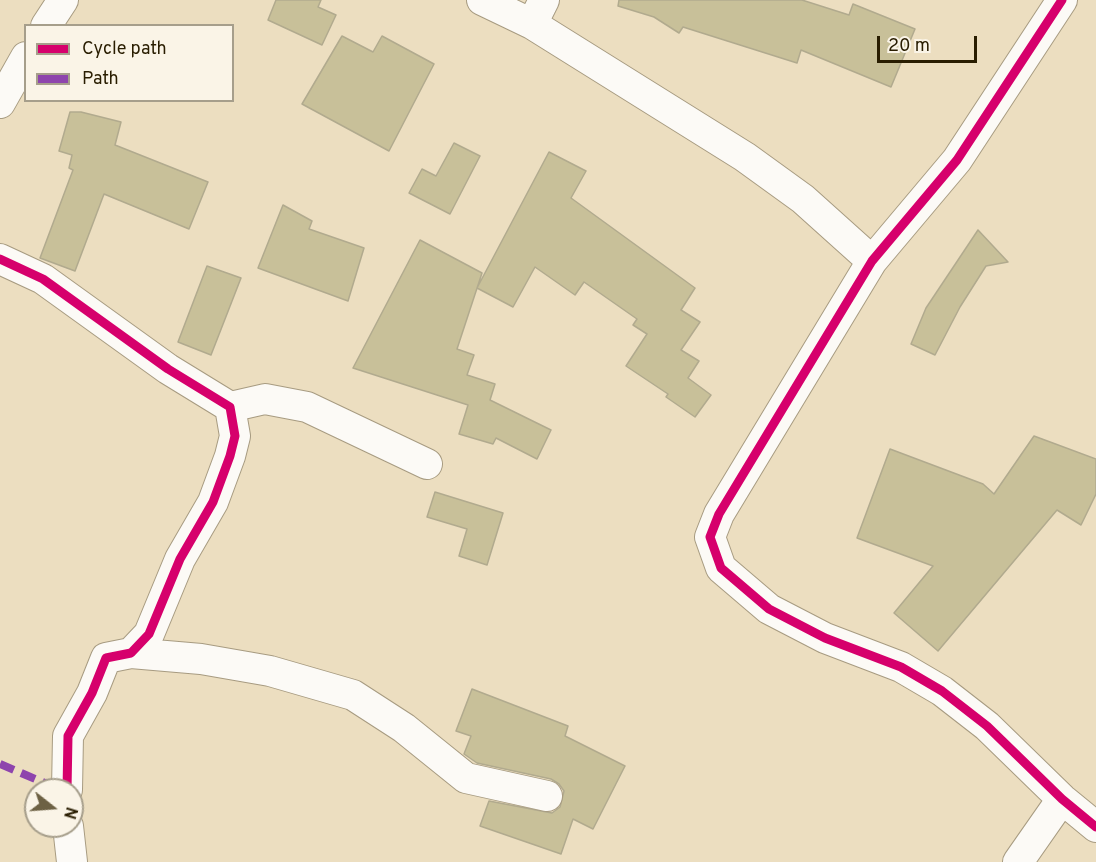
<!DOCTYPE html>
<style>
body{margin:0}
#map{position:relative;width:1096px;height:862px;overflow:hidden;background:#ecdec0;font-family:Overpass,sans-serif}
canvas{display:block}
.legend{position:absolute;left:24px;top:24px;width:210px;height:78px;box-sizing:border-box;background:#faf4e7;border:2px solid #a69e8b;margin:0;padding:8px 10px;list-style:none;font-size:18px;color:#291d01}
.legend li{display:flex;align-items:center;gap:12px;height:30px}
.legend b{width:30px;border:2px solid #a69e8b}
.north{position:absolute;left:24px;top:778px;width:60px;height:60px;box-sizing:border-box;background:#faf4e7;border:2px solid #a69e8b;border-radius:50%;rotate:107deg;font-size:16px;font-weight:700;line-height:24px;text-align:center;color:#291d01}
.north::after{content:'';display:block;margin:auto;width:21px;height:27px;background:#6d6144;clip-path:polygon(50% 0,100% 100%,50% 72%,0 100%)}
.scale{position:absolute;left:877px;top:36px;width:100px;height:27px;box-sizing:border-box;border:3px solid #291d01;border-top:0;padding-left:8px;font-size:18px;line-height:21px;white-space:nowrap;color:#291d01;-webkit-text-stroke:4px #faf4e7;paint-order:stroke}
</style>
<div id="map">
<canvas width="1096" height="862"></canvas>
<ul class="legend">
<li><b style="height:8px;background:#d6006c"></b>Cycle path</li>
<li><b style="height:8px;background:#8e44ad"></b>Path</li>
</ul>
<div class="north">N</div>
<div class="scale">20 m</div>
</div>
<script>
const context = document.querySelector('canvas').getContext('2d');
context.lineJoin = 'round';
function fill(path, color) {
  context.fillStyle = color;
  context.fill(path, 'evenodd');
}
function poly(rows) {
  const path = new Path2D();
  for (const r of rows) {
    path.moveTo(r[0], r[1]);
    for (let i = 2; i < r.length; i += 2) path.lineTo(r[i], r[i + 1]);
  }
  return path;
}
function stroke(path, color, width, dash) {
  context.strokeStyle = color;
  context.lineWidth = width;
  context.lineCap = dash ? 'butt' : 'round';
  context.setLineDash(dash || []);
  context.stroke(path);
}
const building = poly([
 [276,0,321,0,318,7,336,15,322,45,268,20,276,0],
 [619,0,802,0,849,15,853,4,915,29,891,87,801,50,797,63,683,27,679,33,654,17,618,6,619,0],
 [342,36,373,52,382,36,434,64,389,151,302,104,342,36],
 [70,112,81,112,121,122,115,145,208,182,189,229,104,194,75,271,40,258,73,170,69,168,72,155,59,151,70,112],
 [454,143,480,156,450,214,409,193,422,169,436,176,454,143],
 [549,152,586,171,571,198,695,288,681,310,700,322,681,350,699,361,688,378,711,395,695,417,666,397,668,394,626,366,647,334,633,325,637,319,584,282,575,295,535,267,513,307,477,288,549,152],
 [283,205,312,221,309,229,364,248,348,301,258,268,283,205],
 [978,230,1008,262,986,266,960,307,935,355,911,344,926,308,978,230],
 [420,240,482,273,457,349,474,355,467,375,495,384,490,400,551,430,537,459,496,438,493,444,459,434,468,405,353,368,420,240],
 [207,266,241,278,211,355,178,342,207,266],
 [1034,436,1096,459,1096,494,1081,525,1057,510,938,651,894,613,933,566,857,538,890,449,983,484,994,494,1034,436],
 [435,492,503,513,487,565,459,556,467,529,427,517,435,492],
 [472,689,568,726,565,736,625,766,593,829,573,819,561,854,480,826,489,801,552,813,560,807,564,791,559,784,551,779,477,763,464,754,471,736,456,731,472,689]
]);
fill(building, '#c8c099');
stroke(building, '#b1aa8e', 1.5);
const street = poly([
 [482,0,532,24,745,157,803,199,872,261],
 [1062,0,957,160,872,261,719,514,710,537,721,568,769,609,825,638,901,667,942,691,987,726,1062,799,1096,827],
 [532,24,544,0],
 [46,26,63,0],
 [0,103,26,57],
 [0,259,43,279,168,369,230,407,235,436,230,456,213,502,180,559,149,634,131,653,106,658,92,693,68,736,67,790],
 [230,407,265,399,307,407,427,464],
 [131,653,201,659,270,671,353,695,404,728,466,778,547,796],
 [68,826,72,862],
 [1018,862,1062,799]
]);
stroke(street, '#a79b81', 32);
stroke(street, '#fcfaf6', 30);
stroke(poly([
 [0,764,61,790]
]), '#8e44ad', 8, [15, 8]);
stroke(poly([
 [1062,0,957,160,872,261,719,514,710,537,721,568,769,609,825,638,901,667,942,691,987,726,1062,799,1096,827],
 [0,259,43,279,168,369,230,407,235,436,230,456,213,502,180,559,149,634,131,653,106,658,92,693,68,736,67,790]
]), '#d6006c', 9);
</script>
